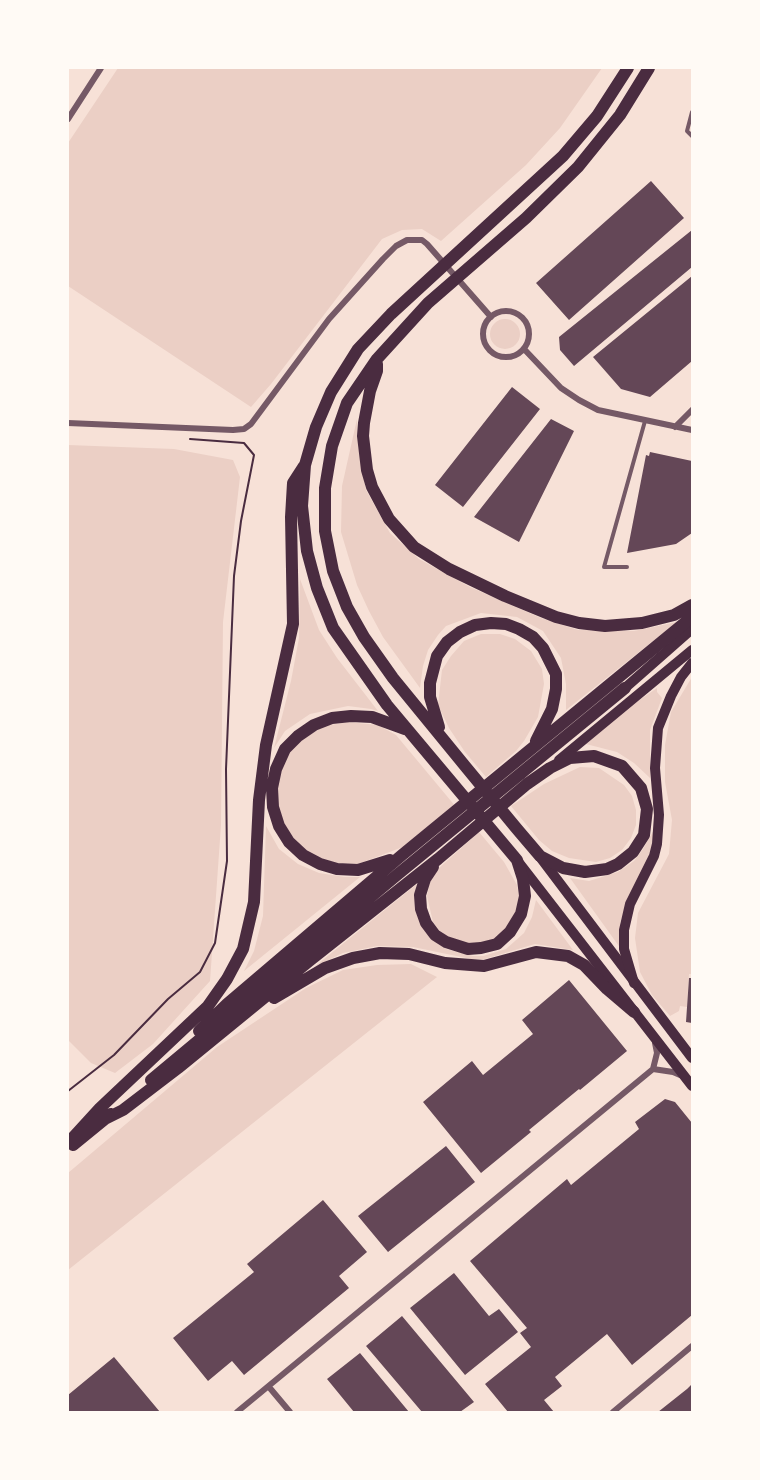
<!DOCTYPE html>
<style>
body{margin:0}
#map{position:relative;width:760px;height:1480px;overflow:hidden;background:#f7e1d7;font-family:Signika,sans-serif}
canvas{display:block}
.frame{position:absolute;inset:0;border:69px solid #fffaf5;pointer-events:none}
</style>
<div id="map">
<canvas width="760" height="1480"></canvas>
<div class="frame"></div>
</div>
<script>
const context = document.querySelector('canvas').getContext('2d');
context.lineJoin = 'round';
function fill(path, color) {
  context.fillStyle = color;
  context.fill(path, 'evenodd');
}
function poly(rows) {
  const path = new Path2D();
  for (const r of rows) {
    if (r.length === 3) {
      path.moveTo(r[0] + r[2], r[1]);
      path.arc(r[0], r[1], r[2], 0, 2 * Math.PI);
      continue;
    }
    path.moveTo(r[0], r[1]);
    for (let i = 2; i < r.length; i += 2) path.lineTo(r[i], r[i + 1]);
  }
  return path;
}
function stroke(path, color, width, dash) {
  context.strokeStyle = color;
  context.lineWidth = width;
  context.lineCap = dash ? 'butt' : 'round';
  context.setLineDash(dash || []);
  context.stroke(path);
}
fill(poly([
 [118,68,602,68,560,128,526,165,441,241,422,229,402,230,382,239,271,384,251,407,68,286,68,143],
 [505,334,15],
 [357,419,358,445,366,490,390,533,419,559,470,587,541,618,578,630,634,631,677,622,566,710,566,684,561,658,543,631,517,617,481,613,446,626,438,635,428,650,423,666,420,688,383,637,369,611,357,585,341,532,342,486],
 [68,445,174,449,233,460,240,477,223,622,221,825,210,981,153,1044,115,1073,91,1063,68,1040],
 [300,579,319,630,337,658,378,711,371,709,348,706,310,714,285,731,274,748,291,681,299,638],
 [481,634,500,634,515,639,531,651,542,669,544,684,538,717,524,741,516,751,486,777,465,752,449,728,438,705,442,670,451,656,464,641],
 [692,677,692,974,689,974,687,1007,680,1006,679,1011,670,1016,652,995,640,972,635,938,638,913,669,854,672,820,665,782,665,745,671,712],
 [657,688,657,692,662,698,650,730,650,778,634,763,617,752,586,744,622,712],
 [348,722,378,725,396,735,456,807,408,845,358,864,328,863,307,851,296,841,281,821,277,797,278,772,288,751,306,737,324,726],
 [580,767,599,768,624,785,632,796,636,810,636,825,631,838,622,850,610,858,596,862,569,858,552,851,539,840,511,806,544,784],
 [266,826,279,849,298,864,319,873,345,877,360,877,244,971,254,951,263,916],
 [655,828,651,855,628,897,620,923,621,949,570,878,589,881,618,872,634,861,643,849],
 [479,832,504,862,517,885,519,897,516,915,509,926,498,938,471,945,448,937,439,930,433,922,427,896,430,881,439,868],
 [417,884,415,894,430,938,446,949,473,956,483,956,506,949,524,933,532,917,536,900,573,950,535,944,485,959,471,959,413,947,377,946,343,953,314,967],
 [411,964,437,977,68,1270,68,1173,217,1047,306,988,343,970,377,965]
]), '#ebcfc5');
fill(poly([
 [651,181,684,218,569,320,536,283],
 [692,230,692,267,574,366,560,350,559,337],
 [692,276,692,361,650,397,621,389,593,357],
 [512,387,540,409,463,507,435,485],
 [551,419,574,431,519,542,474,517],
 [650,452,692,461,692,533,676,544,627,553,646,455,649,456],
 [689,978,692,978,692,1023,686,1022],
 [569,980,627,1051,580,1090,579,1089,529,1130,531,1132,481,1173,423,1102,472,1061,483,1075,533,1034,522,1020],
 [665,1099,675,1102,692,1123,692,1315,632,1365,607,1334,555,1377,562,1386,544,1400,554,1412,508,1412,485,1384,531,1347,520,1333,527,1328,470,1261,567,1179,571,1185,639,1129,635,1122],
 [446,1146,475,1182,388,1252,358,1216],
 [323,1200,367,1252,339,1276,349,1288,244,1375,232,1361,208,1381,173,1338,254,1272,247,1264],
 [454,1273,489,1316,499,1309,518,1332,465,1375,410,1308],
 [402,1316,474,1402,460,1412,422,1412,366,1346],
 [360,1353,409,1412,354,1412,327,1379],
 [114,1357,160,1412,68,1412,68,1395],
 [692,1384,692,1412,658,1412,687,1389]
]), '#644757');
stroke(poly([
 [68,1091,114,1055,168,999,200,972,215,943,227,861,226,769,234,576,241,521,254,455,244,443,190,439]
]), '#4a2c40', 2);
stroke(poly([
 [692,112,687,131,692,136],
 [627,567,604,567,645,421]
]), '#755966', 4);
stroke(poly([
 [68,119,101,68],
 [506,334,23],
 [524,349,561,388,579,400,598,410,692,430],
 [68,423,233,430,244,429,251,424,329,319,383,259,396,246,407,240,422,240,427,244,491,317],
 [675,427,692,410],
 [655,1043,657,1053,653,1069,673,1072,680,1075],
 [269,1387,290,1412],
 [237,1412,653,1069],
 [613,1412,692,1346]
]), '#755966', 6);
stroke(poly([
 [540,857,692,1058],
 [520,864,692,1086]
]), '#4a2c40', 10);
stroke(poly([
 [625,688,692,629],
 [559,760,692,650],
 [634,983,624,949,624,930,630,904,654,856,657,844,659,815,655,768,658,728,671,696,681,677,692,663]
]), '#4a2c40', 10);
stroke(poly([
 [377,364,377,371,370,391,364,423,363,436,367,470,372,487,389,519,414,547,449,569,505,596,556,617,579,623,605,626,642,623,674,615,692,605],
 [439,727,430,697,430,683,437,656,447,642,460,632,475,625,491,623,506,624,519,629,533,637,543,648,556,674,556,689,552,709,536,741],
 [390,860,358,870,337,869,320,864,303,855,289,842,279,826,273,807,272,788,276,769,285,749,298,736,314,725,332,718,351,716,372,717,405,729],
 [433,867,425,879,420,895,421,909,426,923,435,935,446,942,468,949,481,948,497,944,510,932,521,914,525,896,523,879,517,860,387,705,333,628,317,588,307,551,302,506,305,465,316,427,331,392,358,349,391,314,563,156,597,116,628,68],
 [274,998,325,968,353,958,380,953,409,954,445,963,484,966,536,952,568,956,584,965,607,989,634,1012],
 [199,1031,227,1004,402,855,692,617],
 [151,1080,397,875,625,688],
 [105,1119,123,1110,178,1068,309,961,438,859,527,784,550,768,570,758,594,756,622,766,641,788,647,809,644,835,633,852,618,864,607,869,585,872,563,868,540,856,517,829,465,766,393,678,364,637,347,607,333,571,325,531,325,488,332,446,347,403,377,359,428,303,526,218,578,167,620,115,649,68],
 [68,1143,100,1108,208,1006,227,979,243,949,254,902,259,800,266,745,293,624,291,517,293,483,304,466],
 [73,1145,111,1114]
]), '#4a2c40', 12);
</script>
